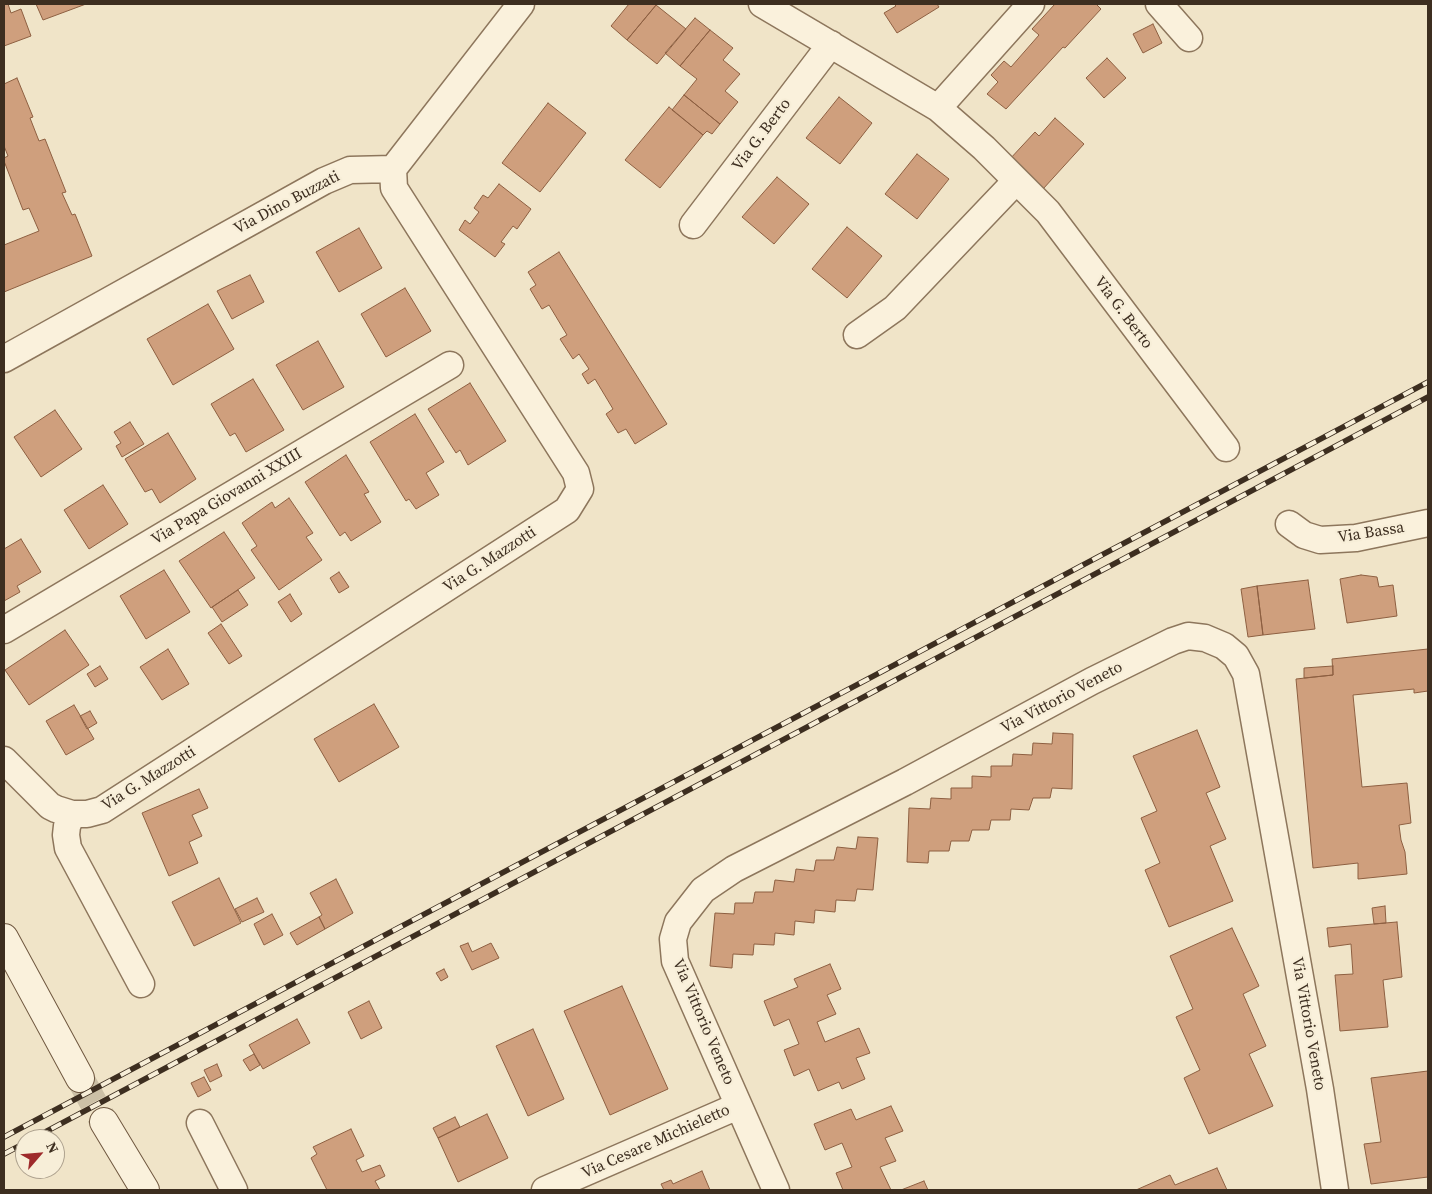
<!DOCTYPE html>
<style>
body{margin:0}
#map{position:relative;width:1432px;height:1194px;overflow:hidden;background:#f0e4c8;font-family:"Source Serif 4",serif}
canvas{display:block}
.frame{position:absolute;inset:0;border:5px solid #3d2e20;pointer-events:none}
.north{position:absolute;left:15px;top:1129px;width:50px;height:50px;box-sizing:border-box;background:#f7eed8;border:1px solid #ada18e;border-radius:50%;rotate:63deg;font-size:14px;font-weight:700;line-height:20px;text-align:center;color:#3d2e20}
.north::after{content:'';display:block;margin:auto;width:18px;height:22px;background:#9e2a2b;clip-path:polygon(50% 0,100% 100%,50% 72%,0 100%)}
</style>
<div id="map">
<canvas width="1432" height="1194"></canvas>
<div class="frame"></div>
<div class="north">N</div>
</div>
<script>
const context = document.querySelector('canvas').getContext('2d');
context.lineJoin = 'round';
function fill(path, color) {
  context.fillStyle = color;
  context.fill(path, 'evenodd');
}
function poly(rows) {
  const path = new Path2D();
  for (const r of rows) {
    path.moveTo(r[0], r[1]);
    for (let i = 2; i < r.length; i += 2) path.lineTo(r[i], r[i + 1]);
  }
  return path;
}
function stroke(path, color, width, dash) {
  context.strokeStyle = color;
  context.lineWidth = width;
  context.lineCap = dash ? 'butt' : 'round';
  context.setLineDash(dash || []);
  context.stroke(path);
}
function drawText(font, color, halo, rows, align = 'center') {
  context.font = font + ' "Source Serif 4",serif';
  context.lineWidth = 4.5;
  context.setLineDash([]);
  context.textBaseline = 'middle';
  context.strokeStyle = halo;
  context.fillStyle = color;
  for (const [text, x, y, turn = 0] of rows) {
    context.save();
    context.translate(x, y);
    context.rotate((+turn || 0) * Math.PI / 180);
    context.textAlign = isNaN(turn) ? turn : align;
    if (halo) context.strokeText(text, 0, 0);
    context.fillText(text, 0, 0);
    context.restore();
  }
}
const building = poly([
 [4,4,8,4,11,13,21,9,31,36,4,46,4,4],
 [36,4,86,4,43,20,36,4],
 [629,4,657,4,627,40,611,26,629,4],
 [894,4,937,4,939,7,897,33,884,13,896,6,894,4],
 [1055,4,1096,4,1101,9,1065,48,1063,47,1006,109,987,94,998,82,991,75,1004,61,1011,67,1039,35,1032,29,1055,4],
 [656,5,686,29,657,64,627,40,656,5],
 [695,18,710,30,680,66,665,53,695,18],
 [1153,24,1162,43,1143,53,1133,34,1153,24],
 [710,30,733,48,723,60,740,74,725,91,738,102,720,124,684,95,697,79,680,66,710,30],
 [1107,58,1126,78,1104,98,1086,78,1107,58],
 [17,78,33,117,30,118,39,141,45,139,66,192,62,193,72,215,75,214,92,256,4,292,4,245,39,231,29,208,23,210,4,161,4,158,8,156,4,146,4,84,17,78],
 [684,95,720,124,712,134,707,131,703,135,672,110,684,95],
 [839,97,872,123,840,164,806,138,839,97],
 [548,103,586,133,540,192,502,163,548,103],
 [669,107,703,135,660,188,625,160,669,107],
 [1055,118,1084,144,1043,189,1009,160,1035,132,1039,136,1055,118],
 [917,154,949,179,917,219,885,194,917,154],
 [777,177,809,204,774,244,742,217,777,177],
 [499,184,531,209,517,229,513,226,501,242,505,244,495,257,459,230,465,220,470,224,479,212,474,208,483,195,488,198,499,184],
 [847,227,882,256,847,298,812,269,847,227],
 [359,228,382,268,339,292,316,252,359,228],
 [559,252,667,424,635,444,626,429,618,433,606,414,613,409,595,379,588,384,582,374,589,369,579,354,573,359,560,339,567,335,549,305,542,309,530,289,536,285,528,272,559,252],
 [250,275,264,302,232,319,217,291,250,275],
 [405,288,431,331,386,357,361,314,405,288],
 [208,304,234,349,173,385,147,339,208,304],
 [318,341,344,387,303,410,276,365,318,341],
 [253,379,284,430,246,452,235,433,230,436,211,404,253,379],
 [470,383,506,441,468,465,460,450,456,453,428,409,470,383],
 [55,410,82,449,41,477,14,437,55,410],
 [415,414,444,462,426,473,439,495,416,509,409,499,406,501,370,442,415,414],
 [130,422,144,444,122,457,116,446,121,443,114,432,130,422],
 [168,433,196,479,160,503,152,489,145,492,125,459,168,433],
 [346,455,369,492,364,494,381,522,351,541,345,532,340,536,305,482,346,455],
 [103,485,128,524,89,549,64,510,103,485],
 [289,498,313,533,306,537,322,560,279,590,251,550,257,546,242,523,272,502,275,508,289,498],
 [224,532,255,578,211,608,179,561,224,532],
 [21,539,41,572,17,586,20,592,4,601,4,549,21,539],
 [164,570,190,612,146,639,120,596,164,570],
 [339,572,349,587,339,593,330,578,339,572],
 [1361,575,1377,577,1379,587,1393,585,1397,616,1347,623,1340,579,1361,575],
 [1308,580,1315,629,1263,635,1257,586,1308,580],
 [1257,586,1263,635,1248,637,1241,589,1257,586],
 [238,590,248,605,222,622,212,607,238,590],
 [290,594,302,614,291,622,278,602,290,594],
 [221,624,242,656,229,664,208,633,221,624],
 [65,630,89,665,29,705,5,670,65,630],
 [168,649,189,684,162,700,140,667,168,649],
 [1428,649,1428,691,1414,693,1414,689,1353,695,1362,787,1407,783,1411,823,1399,825,1401,840,1405,852,1407,874,1358,879,1358,863,1313,868,1296,679,1333,675,1332,659,1428,649],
 [100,666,108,679,95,687,87,674,100,666],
 [1333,666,1333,675,1304,678,1304,668,1333,666],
 [374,704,399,747,339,782,314,739,374,704],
 [74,705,94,739,66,755,46,721,74,705],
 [90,711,97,723,87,729,80,716,90,711],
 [1197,730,1220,787,1206,793,1226,839,1210,846,1233,901,1169,927,1145,870,1160,863,1141,818,1157,811,1133,756,1197,730],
 [1053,733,1073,734,1072,789,1052,788,1050,798,1033,798,1029,810,1011,809,1010,820,991,820,989,830,972,830,969,841,951,841,949,851,929,851,928,863,907,862,909,808,930,809,931,798,951,799,951,788,972,788,972,776,991,777,991,766,1012,766,1013,754,1032,755,1033,743,1052,744,1053,733],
 [199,789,208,808,192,815,202,836,189,842,198,863,169,876,142,813,199,789],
 [858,837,878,838,873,890,857,889,855,901,836,900,835,912,815,910,814,923,795,921,794,935,775,933,774,945,754,944,753,955,733,954,732,968,710,966,715,913,734,914,735,903,753,903,755,892,773,892,775,880,794,882,796,869,814,871,816,860,834,860,837,847,856,849,858,837],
 [219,878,241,923,194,946,172,902,219,878],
 [336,879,353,913,325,929,319,917,322,915,310,893,336,879],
 [257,898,264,912,242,922,235,909,257,898],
 [1385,906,1386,923,1374,924,1372,908,1385,906],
 [272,914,283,935,264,945,254,924,272,914],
 [319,917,325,929,297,945,290,933,319,917],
 [1397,922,1402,977,1383,980,1388,1027,1340,1031,1335,975,1353,974,1351,944,1329,947,1327,928,1397,922],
 [1232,928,1259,986,1243,994,1266,1046,1249,1054,1273,1106,1209,1134,1184,1078,1200,1070,1176,1017,1193,1009,1170,956,1232,928],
 [468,943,472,952,491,943,499,958,472,970,460,946,468,943],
 [830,964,841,989,827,995,836,1014,817,1022,825,1042,859,1028,870,1053,856,1058,865,1079,842,1089,839,1082,818,1091,809,1069,794,1076,784,1050,799,1044,789,1019,774,1026,764,1001,798,987,794,979,830,964],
 [444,969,448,977,441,981,436,973,444,969],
 [622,986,668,1089,610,1115,564,1011,622,986],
 [369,1001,382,1028,361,1039,348,1012,369,1001],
 [297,1019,310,1043,263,1069,249,1045,297,1019],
 [533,1029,564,1099,528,1116,496,1046,533,1029],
 [254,1054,260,1065,250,1071,243,1060,254,1054],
 [217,1064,222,1076,210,1082,204,1070,217,1064],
 [1428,1071,1428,1177,1371,1184,1364,1144,1381,1142,1371,1078,1428,1071],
 [204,1077,211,1090,198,1097,191,1083,204,1077],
 [891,1106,903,1131,885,1138,896,1161,880,1167,891,1190,843,1190,836,1173,852,1167,842,1143,825,1150,814,1124,851,1109,856,1120,891,1106],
 [487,1114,508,1158,458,1182,438,1138,487,1114],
 [455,1117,460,1127,438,1138,433,1128,455,1117],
 [351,1129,364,1156,356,1160,362,1172,380,1165,385,1176,375,1181,380,1190,327,1190,311,1158,317,1154,313,1147,351,1129],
 [1217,1168,1227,1190,1136,1190,1170,1175,1175,1185,1217,1168],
 [702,1171,710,1190,664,1190,661,1184,671,1180,673,1184,702,1171],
 [924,1181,928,1190,901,1190,924,1181]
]);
fill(building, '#cf9f7d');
stroke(building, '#8d5f41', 1);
stroke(poly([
 [80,1078,104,1122]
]), '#ccc0a6', 28, [28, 14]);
const street = poly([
 [762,4,938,108,984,148,1048,212,1226,448],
 [1159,4,1189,38],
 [938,108,1031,4],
 [693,225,831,44],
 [857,335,895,308,1016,181],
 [4,359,324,181,350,170,393,169,521,4],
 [1289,524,1304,535,1320,540,1356,538,1428,523],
 [4,630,450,365],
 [4,760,50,806,56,809,72,814,87,814,102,810,567,510,580,489,576,473,394,188,393,169],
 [72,814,67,826,66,835,68,848,141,984],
 [200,1123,234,1190],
 [545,1190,738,1106],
 [776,1190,675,961,673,939,678,922,703,890,734,869,905,782,1092,681,1173,641,1188,636,1205,638,1224,646,1236,656,1246,674,1320,1089,1335,1190]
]);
const secondary = poly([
 [4,938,80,1078],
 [104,1122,145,1190]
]);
stroke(street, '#8d765c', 29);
stroke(secondary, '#6f573f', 30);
stroke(street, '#faf1dc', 26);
stroke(secondary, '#faf1dc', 28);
const rail = poly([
 [4,1137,1428,382],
 [32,1139,1428,397],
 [4,1154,25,1143]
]);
stroke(rail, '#3d2e20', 5.5);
stroke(rail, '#f7eed8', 4, [11]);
drawText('16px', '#3d2e20', '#f7eed8', [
 ["Via G. Berto",762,135,-53],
 ["Via Dino Buzzati",287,203,-28],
 ["Via G. Berto",1123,313,53],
 ["Via Papa Giovanni XXIII",227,497,-31],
 ["Via Bassa",1371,533,-9],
 ["Via G. Mazzotti",490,560,-33],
 ["Via Vittorio Veneto",1062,698,-28],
 ["Via G. Mazzotti",149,779,-32],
 ["Via Vittorio Veneto",703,1022,67],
 ["Via Vittorio Veneto",1308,1024,80],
 ["Via Cesare Michieletto",656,1142,-24]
]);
</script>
